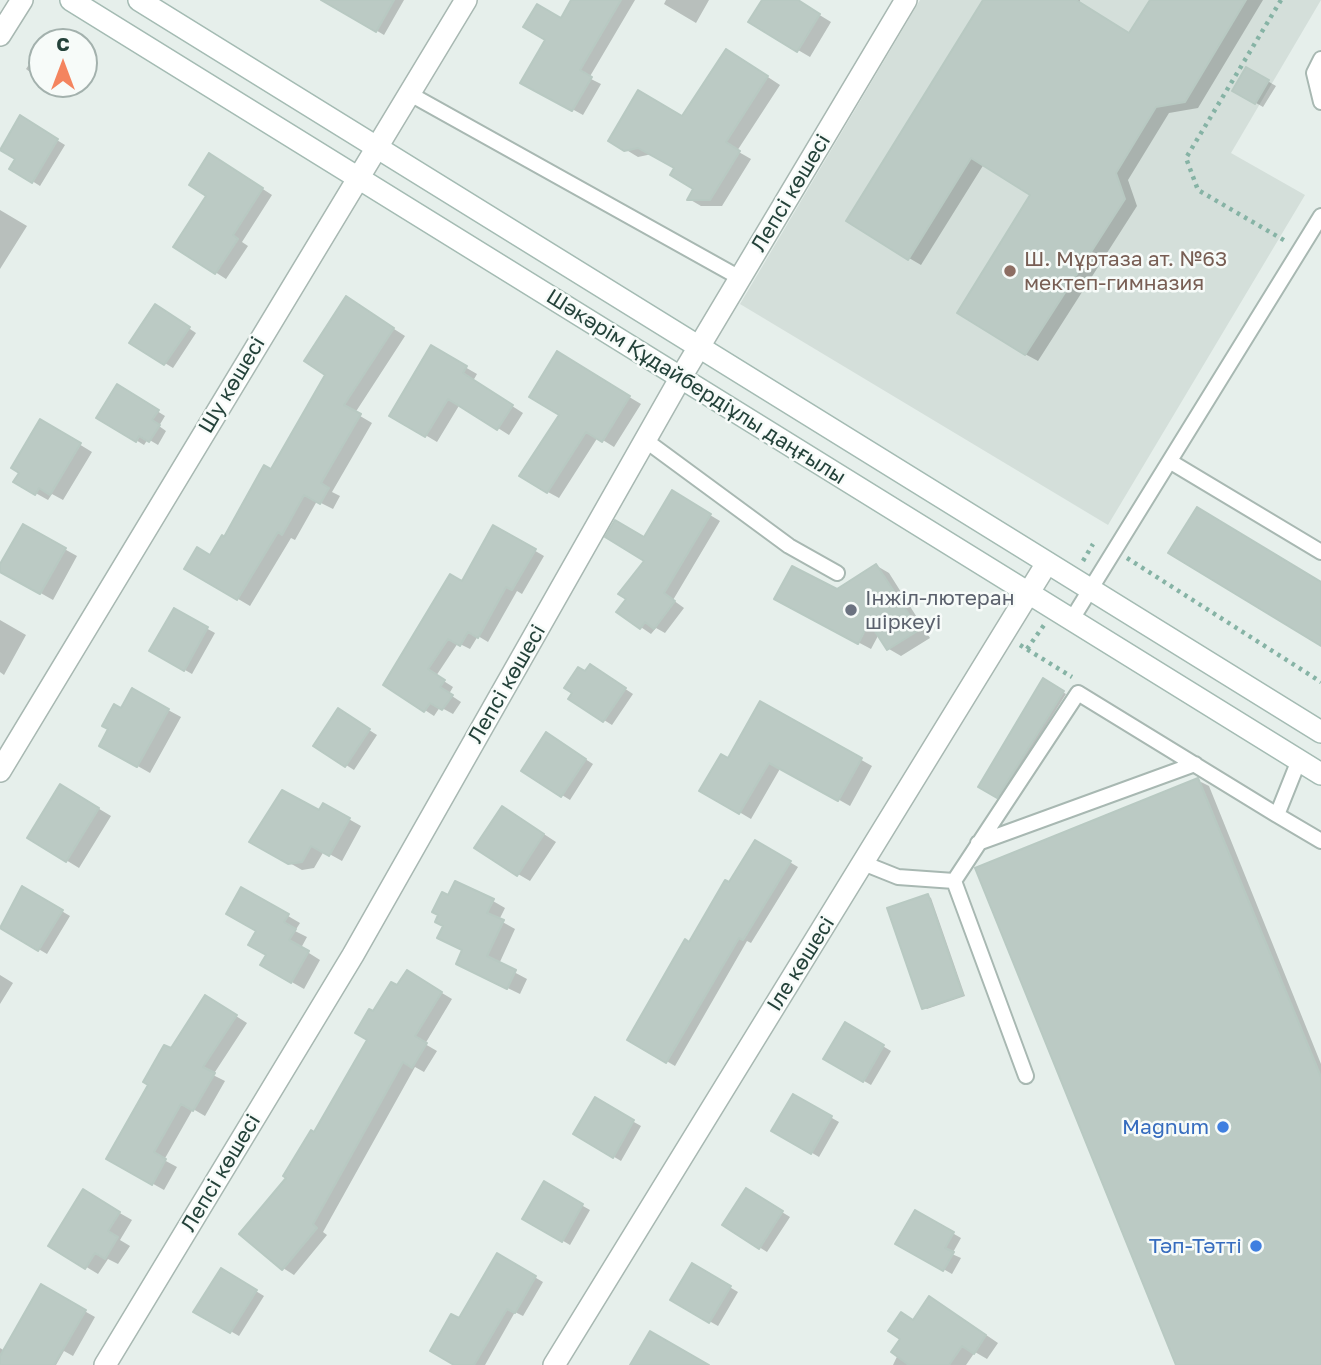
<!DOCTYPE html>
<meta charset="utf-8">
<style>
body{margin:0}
#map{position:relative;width:1321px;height:1365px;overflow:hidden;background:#e6efeb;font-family:"Golos Text",sans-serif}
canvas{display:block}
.north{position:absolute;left:28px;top:28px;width:70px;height:70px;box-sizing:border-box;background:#f7fbf9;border:2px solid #a3b1ad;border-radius:50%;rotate:0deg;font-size:19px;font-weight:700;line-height:28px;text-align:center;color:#24423a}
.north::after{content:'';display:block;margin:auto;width:24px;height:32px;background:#f4845f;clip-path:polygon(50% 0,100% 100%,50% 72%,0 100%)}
</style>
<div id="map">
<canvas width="1321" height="1365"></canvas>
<div class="north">С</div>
</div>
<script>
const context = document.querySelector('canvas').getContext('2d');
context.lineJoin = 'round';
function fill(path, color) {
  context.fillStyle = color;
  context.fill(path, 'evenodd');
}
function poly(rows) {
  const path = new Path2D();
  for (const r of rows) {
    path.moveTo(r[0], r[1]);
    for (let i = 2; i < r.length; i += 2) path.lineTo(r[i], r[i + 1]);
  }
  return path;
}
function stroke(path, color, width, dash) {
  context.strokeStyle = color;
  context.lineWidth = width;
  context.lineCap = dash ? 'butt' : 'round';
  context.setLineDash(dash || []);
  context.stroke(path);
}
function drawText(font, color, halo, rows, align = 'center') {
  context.font = font + ' "Golos Text",sans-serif';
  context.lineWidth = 5;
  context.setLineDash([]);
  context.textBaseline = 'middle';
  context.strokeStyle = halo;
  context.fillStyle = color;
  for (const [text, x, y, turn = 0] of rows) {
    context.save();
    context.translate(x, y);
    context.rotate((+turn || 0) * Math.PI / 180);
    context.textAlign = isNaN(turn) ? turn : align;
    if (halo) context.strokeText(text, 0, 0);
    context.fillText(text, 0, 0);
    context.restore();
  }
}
fill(poly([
 [920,0,1321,0,1231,153,1305,195,1108,525,740,304]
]), '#d4dfda');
fill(poly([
 [343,0,404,0,384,35,339,8],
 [573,0,635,0,589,78,601,84,583,115,523,82],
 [666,0,709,0,696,23,664,4],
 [764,0,795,0,831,22,810,57,798,50],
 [985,0,1080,0,1079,3,1130,35,1152,0,1263,0,1198,108,1169,113,1128,180,1137,206,1038,361,1025,354,1033,194,984,164,921,265,909,258],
 [34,57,42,61,42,81,26,69],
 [739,58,780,85,737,151,751,159,722,206,701,206,689,199,695,189,677,168,652,154,638,157,610,140,683,119],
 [1247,69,1276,86,1263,107,1234,90],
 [47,84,69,84,62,94],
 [21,118,65,145,40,186,12,168,18,159],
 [220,161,272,195,242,242,248,246,226,279,175,246,209,195],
 [0,210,27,226,0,269],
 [358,306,405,336,355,413,372,423,332,492,340,496,333,509,317,501,295,540,291,538,250,606,186,568,211,557,272,471,328,375],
 [163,311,196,333,173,368,132,343],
 [432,348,477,374,473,381,523,413,509,435,460,404,437,442,392,415],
 [557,354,641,404,614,447,598,437,559,498,548,492,561,414],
 [117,386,165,416,159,426,166,431,158,445,148,439,144,445,98,417],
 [41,421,92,452,63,500,52,494,48,500,16,482],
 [673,493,720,521,673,600,684,608,665,633,656,628,651,634,619,612,646,560,645,540],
 [23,526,77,556,53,600,0,570],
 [494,527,544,556,522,594,517,591,488,642,478,636,470,649,458,643,436,676,453,687,449,694,461,702,453,714,440,707,434,716,385,684,462,583],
 [877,566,889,573,930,638,901,656,889,649,879,634,871,649,788,605,837,592],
 [175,611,215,633,192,674,152,651],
 [0,620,26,635,4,675,0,672],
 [598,671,633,694,612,725,570,699,586,673],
 [1044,681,1066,694,1001,798,981,786],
 [133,691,181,717,150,773,101,745],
 [761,703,872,766,850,806,781,767,751,819,702,790,728,760],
 [339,711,377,735,354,770,316,746],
 [554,739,593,764,570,800,523,771],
 [1201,782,1209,786,1321,1064,1321,1365,1178,1365,978,869],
 [61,786,111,816,79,868,30,838],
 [324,805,361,826,342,861,324,851,314,868,302,870,251,841,320,812],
 [515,815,556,842,530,881,518,874],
 [756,842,798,867,751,943,747,941,675,1066,629,1039],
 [23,888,70,916,47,954,1,927],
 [242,889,300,923,295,931,307,937,301,948,320,960,304,989,262,965,268,954],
 [928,896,931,898,965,996,927,1009,923,1007],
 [493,901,505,908,499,920,515,929,499,964,527,979,520,994,458,964],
 [407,972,452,999,425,1044,437,1051,424,1072,415,1067,323,1232,327,1235,294,1275,283,1268,289,1178,369,1040,374,1013],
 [0,975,13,983,0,1004],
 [217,1004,247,1023,213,1075,225,1081,205,1116,193,1109,164,1160,177,1167,164,1190,109,1159,171,1051],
 [846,1024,891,1051,871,1085,826,1059],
 [793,1096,839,1122,819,1157,774,1130],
 [595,1100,641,1126,621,1161,576,1134],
 [544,1184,590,1210,570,1245,525,1218],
 [746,1190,790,1217,767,1252,724,1225],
 [83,1192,132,1220,120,1240,130,1246,118,1264,108,1259,98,1274,50,1245],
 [916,1212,961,1238,952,1254,961,1258,952,1274,898,1243],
 [498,1256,543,1282,523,1316,515,1312,485,1365,457,1365,460,1321],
 [692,1265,738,1292,718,1326,672,1300],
 [221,1270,264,1296,239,1336,196,1311],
 [42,1287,95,1317,73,1356,64,1351,56,1365,0,1365,0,1348,5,1351],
 [942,1305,998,1343,987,1359,975,1352,966,1365,893,1365,914,1321]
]), '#0003');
const building = poly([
 [321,0,394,0,376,32,321,0],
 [571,0,621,0,580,70,592,77,572,111,520,83,545,40,523,27,537,4,561,18,571,0],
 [762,0,798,0,820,14,797,52,748,22,762,0],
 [983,0,1076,0,1129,33,1150,0,1246,0,1185,102,1156,107,1116,173,1125,199,1025,355,957,313,1030,195,971,158,908,260,846,221,983,0],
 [726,49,768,76,726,142,740,151,710,200,687,200,693,189,670,175,674,168,638,148,624,151,608,141,638,90,682,116,726,49],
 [1246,67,1269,80,1255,104,1232,91,1246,67],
 [20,115,58,139,32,183,9,169,15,159,0,150,20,115],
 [209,153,263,188,233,235,238,239,215,274,173,247,206,196,189,185,209,153],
 [346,296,394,328,344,405,361,414,321,483,329,488,320,504,304,495,282,535,278,532,237,600,184,569,197,547,210,555,222,535,224,537,264,465,271,469,325,375,304,361,346,296],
 [155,304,190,327,164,365,129,343,155,304],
 [431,345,467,366,463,373,513,405,497,430,448,399,425,437,389,416,431,345],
 [557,351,630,396,602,442,586,432,547,493,519,476,559,415,529,397,557,351],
 [117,384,159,410,152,420,160,425,149,442,139,436,136,442,96,418,117,384],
 [40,419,81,443,50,495,39,488,35,495,13,482,19,473,11,468,40,419],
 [672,490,711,514,664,593,675,601,654,629,645,622,640,629,616,612,626,599,618,594,644,561,605,537,615,520,644,537,672,490],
 [1197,507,1321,582,1321,646,1168,553,1197,507],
 [23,524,66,548,40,594,0,572,0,564,23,524],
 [493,525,536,549,512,590,506,587,478,638,468,632,460,646,448,639,428,669,445,680,440,687,453,695,442,710,430,703,424,712,383,685,450,574,462,581,493,525],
 [876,564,919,630,887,650,869,622,858,644,774,599,792,566,837,589,876,564],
 [174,608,208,627,184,671,149,651,174,608],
 [590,664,626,688,603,722,568,699,572,693,564,688,578,667,585,671,590,664],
 [1043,678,1064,691,997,798,978,787,1043,678],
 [132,688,169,709,137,767,99,746,108,729,102,726,114,704,121,708,132,688],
 [760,701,862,758,838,801,769,763,739,814,699,791,721,754,728,758,760,701],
 [338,708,370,729,345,767,313,746,338,708],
 [546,732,586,759,561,797,521,771,546,732],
 [1198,778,1321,1077,1321,1365,1176,1365,975,868,1198,778],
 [60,784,99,808,66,862,27,838,60,784],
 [282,790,319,810,323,803,350,818,329,856,311,846,302,862,288,864,249,842,282,790],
 [502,806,544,834,517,876,474,848,502,806],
 [755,840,791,861,743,940,739,938,666,1063,627,1040,685,939,689,942,725,880,729,882,755,840],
 [455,881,494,899,487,913,504,920,487,956,516,970,507,989,456,964,462,950,437,938,443,926,435,922,438,915,432,912,442,892,448,895,455,881],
 [22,886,63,910,38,951,0,928,22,886],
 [241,887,289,914,284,922,296,929,289,940,309,951,291,983,260,965,266,955,248,945,256,931,226,914,241,887],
 [928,894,963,995,922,1009,887,908,928,894],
 [407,970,442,992,415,1036,427,1043,412,1068,403,1062,313,1224,317,1228,282,1270,239,1234,286,1178,283,1176,311,1130,314,1132,367,1040,355,1033,369,1009,373,1011,391,982,397,985,407,970],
 [205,995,237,1015,203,1067,215,1073,193,1111,181,1104,154,1152,166,1159,152,1185,106,1159,148,1085,143,1082,164,1045,171,1048,205,995],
 [845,1022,884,1045,863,1082,823,1059,845,1022],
 [793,1094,832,1116,811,1154,771,1131,793,1094],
 [595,1097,634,1120,613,1158,573,1134,595,1097],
 [544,1181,583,1204,562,1242,522,1219,544,1181],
 [746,1188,783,1211,759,1249,722,1225,746,1188],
 [83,1189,120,1212,108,1231,118,1237,105,1259,95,1253,85,1269,48,1246,83,1189],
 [915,1210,954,1232,945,1248,954,1252,943,1271,895,1244,915,1210],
 [497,1253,536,1276,515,1313,507,1309,474,1365,454,1365,430,1351,451,1314,459,1318,497,1253],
 [692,1263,731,1286,709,1323,670,1300,692,1263],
 [221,1268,257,1290,230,1333,193,1312,221,1268],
 [41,1284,86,1310,54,1365,0,1365,0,1356,41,1284],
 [929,1296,986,1335,974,1354,962,1346,949,1365,909,1365,891,1352,900,1339,888,1331,901,1312,913,1320,929,1296],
 [650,1331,709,1365,630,1365,650,1331]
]);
fill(building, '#bbcac4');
stroke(building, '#b8c9c2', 2);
const service = poly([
 [1321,59,1314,73,1321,102],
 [410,94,740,278],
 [645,440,789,546,837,573],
 [1171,462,1321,552],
 [1072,619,1321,216],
 [1299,760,1277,815,1321,841],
 [978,843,1195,764],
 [863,863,898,877,954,881],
 [1026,1076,954,881,1078,693,1277,815]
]);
const minor = poly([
 [0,35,22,0],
 [0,771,466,0],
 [105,1365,353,955,681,377,906,0],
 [554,1365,1047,563]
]);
const secondary = poly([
 [71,0,1321,774],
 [139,0,1321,732]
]);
stroke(service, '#a8b8b2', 18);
stroke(minor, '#a8b8b2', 24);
stroke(secondary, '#a4bbb3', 24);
stroke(poly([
 [1281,0,1186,158,1198,190,1287,242],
 [1127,558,1321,682],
 [1083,561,1093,544],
 [1020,645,1072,677],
 [1027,649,1044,625]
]), '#86b3a5', 4.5, [3.5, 5]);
stroke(service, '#fff', 14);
stroke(minor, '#fff', 21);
stroke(secondary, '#fff', 21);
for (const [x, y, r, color] of [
 [1010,271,7,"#8d6e63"],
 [851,610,7,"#6b7280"],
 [1223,1127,7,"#3f7fe0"],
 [1256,1246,7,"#3f7fe0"]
]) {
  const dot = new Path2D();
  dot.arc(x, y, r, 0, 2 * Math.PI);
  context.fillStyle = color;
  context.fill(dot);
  stroke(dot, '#f7fbf9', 2.5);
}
drawText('21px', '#24423a', '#f7fbf9', [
 ["Лепсі көшесі",791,193,-59],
 ["Шу көшесі",232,385,-59],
 ["Шәкәрім Құдайбердіұлы даңғылы",696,387,32],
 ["Лепсі көшесі",507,684,-60],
 ["Іле көшесі",801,964,-58],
 ["Лепсі көшесі",221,1173,-59]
]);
drawText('21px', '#785e54', '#f7fbf9', [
 ["Ш. Мұртаза ат. №63",1024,259],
 ["мектеп-гимназия",1024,283]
], 'left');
drawText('21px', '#5b616d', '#f7fbf9', [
 ["Інжіл-лютеран",865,598],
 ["шіркеуі",865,622]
], 'left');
drawText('21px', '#366cbe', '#f7fbf9', [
 ["Magnum",1209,1127],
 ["Тәп-Тәтті",1242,1246]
], 'right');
</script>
